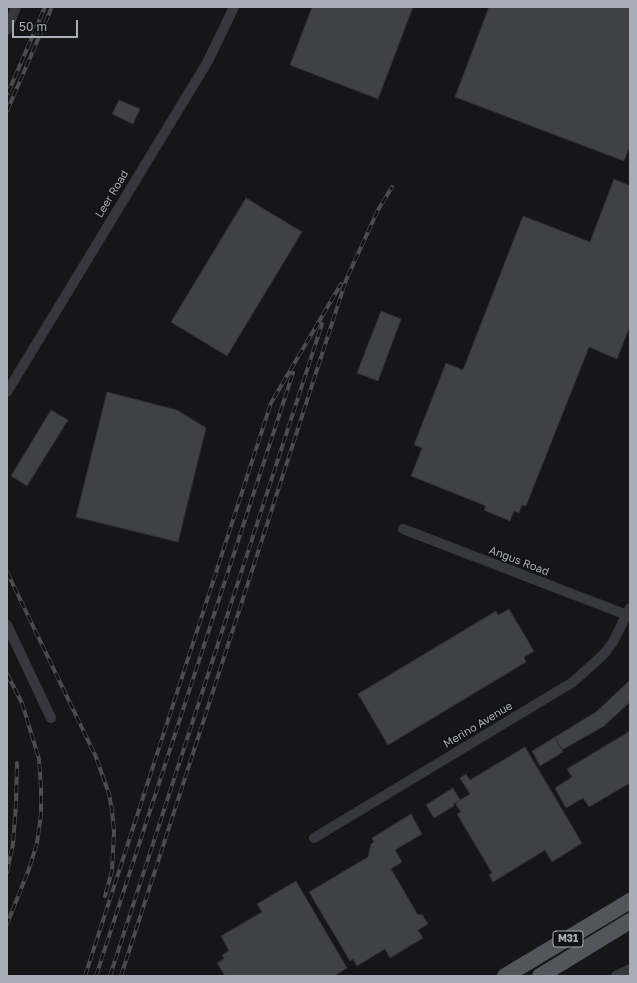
<!DOCTYPE html>
<style>
body{margin:0}
#map{position:relative;width:637px;height:983px;overflow:hidden;background:#161618;font-family:"Golos Text",sans-serif}
canvas{display:block}
.frame{position:absolute;inset:0;border:8px solid #a8adb8;pointer-events:none}
.scale{position:absolute;left:12px;top:20px;width:66px;height:18px;box-sizing:border-box;border:2px solid #a8adb8;border-top:0;padding-left:5px;font-size:12px;line-height:14px;white-space:nowrap;color:#a8adb8;-webkit-text-stroke:3px #111113;paint-order:stroke}
</style>
<div id="map">
<canvas width="637" height="983"></canvas>
<div class="frame"></div>
<div class="scale">50 m</div>
</div>
<script>
const context = document.querySelector('canvas').getContext('2d');
context.lineJoin = 'round';
function fill(path, color) {
  context.fillStyle = color;
  context.fill(path, 'evenodd');
}
function poly(rows) {
  const path = new Path2D();
  for (const r of rows) {
    path.moveTo(r[0], r[1]);
    for (let i = 2; i < r.length; i += 2) path.lineTo(r[i], r[i + 1]);
  }
  return path;
}
function stroke(path, color, width, dash) {
  context.strokeStyle = color;
  context.lineWidth = width;
  context.lineCap = dash ? 'butt' : 'round';
  context.setLineDash(dash || []);
  context.stroke(path);
}
function drawText(font, color, halo, rows, align = 'center') {
  context.font = font + ' "Golos Text",sans-serif';
  context.lineWidth = 3;
  context.setLineDash([]);
  context.textBaseline = 'middle';
  context.strokeStyle = halo;
  context.fillStyle = color;
  for (const [text, x, y, turn = 0] of rows) {
    context.save();
    context.translate(x, y);
    context.rotate((+turn || 0) * Math.PI / 180);
    context.textAlign = isNaN(turn) ? turn : align;
    if (halo) context.strokeText(text, 0, 0);
    context.fillText(text, 0, 0);
    context.restore();
  }
}
const building = poly([
 [312,7,413,7,378,99,290,65,312,7],
 [489,7,630,7,630,146,624,161,455,97,489,7],
 [119,100,140,109,133,124,112,114,119,100],
 [614,179,630,186,630,326,617,359,589,347,526,506,522,505,519,513,514,511,510,521,484,510,486,506,411,476,422,448,414,445,446,363,463,370,523,216,590,242,614,179],
 [246,198,302,232,227,356,171,322,246,198],
 [381,311,401,319,378,381,357,373,381,311],
 [107,392,177,410,206,428,178,542,76,517,107,392],
 [51,410,68,420,27,486,11,476,51,410],
 [509,609,534,651,524,657,526,662,388,745,358,694,496,611,498,615,509,609],
 [630,680,630,702,604,726,562,750,555,737,596,712,630,680],
 [630,731,630,783,589,807,583,798,566,808,555,788,572,777,567,769,630,731],
 [555,737,563,752,540,766,532,751,555,737],
 [525,747,582,843,552,862,545,850,493,882,489,875,492,873,457,814,461,812,455,803,470,794,460,778,466,774,470,780,525,747],
 [453,788,460,800,453,804,454,806,434,818,426,805,453,788],
 [411,814,422,834,395,850,402,862,391,869,418,915,422,914,428,924,418,930,423,938,390,958,385,949,357,966,353,959,350,961,309,892,368,857,371,844,374,842,372,838,411,814],
 [296,881,347,968,334,976,225,976,217,963,224,959,222,955,229,951,221,936,262,912,257,904,296,881]
]);
fill(building, '#404145');
stroke(building, '#303034', 1);
stroke(poly([
 [7,30,16,7],
 [7,392,208,61,234,7],
 [403,529,627,615],
 [7,625,51,718],
 [314,838,573,682,604,654,613,642,630,608],
 [616,976,630,969]
]), '#37383d', 10);
stroke(poly([
 [505,976,630,901],
 [540,976,630,921]
]), '#53555c', 16);
const rail = poly([
 [8,93,45,7],
 [7,111,52,7],
 [7,572,96,757,109,794,112,810,114,832,112,871,105,896],
 [7,674,22,703,39,759,41,787,41,815,37,843,29,869,7,924],
 [7,872,13,844,16,805,17,763],
 [85,976,271,403,341,284],
 [96,976,293,373],
 [110,976,322,324],
 [121,976,346,280,378,210,392,187]
]);
stroke(rail, '#4a4c52', 4);
stroke(rail, '#111113', 2.5, [8]);
for (const [x, y, w] of [
 [568,939,30]
]) {
  const box = new Path2D();
  box.roundRect(x - w / 2, y - 8, w, 16, 3);
  context.fillStyle = '#111113';
  context.fill(box);
  stroke(box, '#a8adb8', 1);
}
drawText('bold 10px', '#a8adb8', null, [
 ["M31",568,939]
]);
drawText('11px', '#a8adb8', '#111113', [
 ["Leer Road",112,194,-59],
 ["Angus Road",519,561,21],
 ["Merino Avenue",478,725,-31]
]);
</script>
